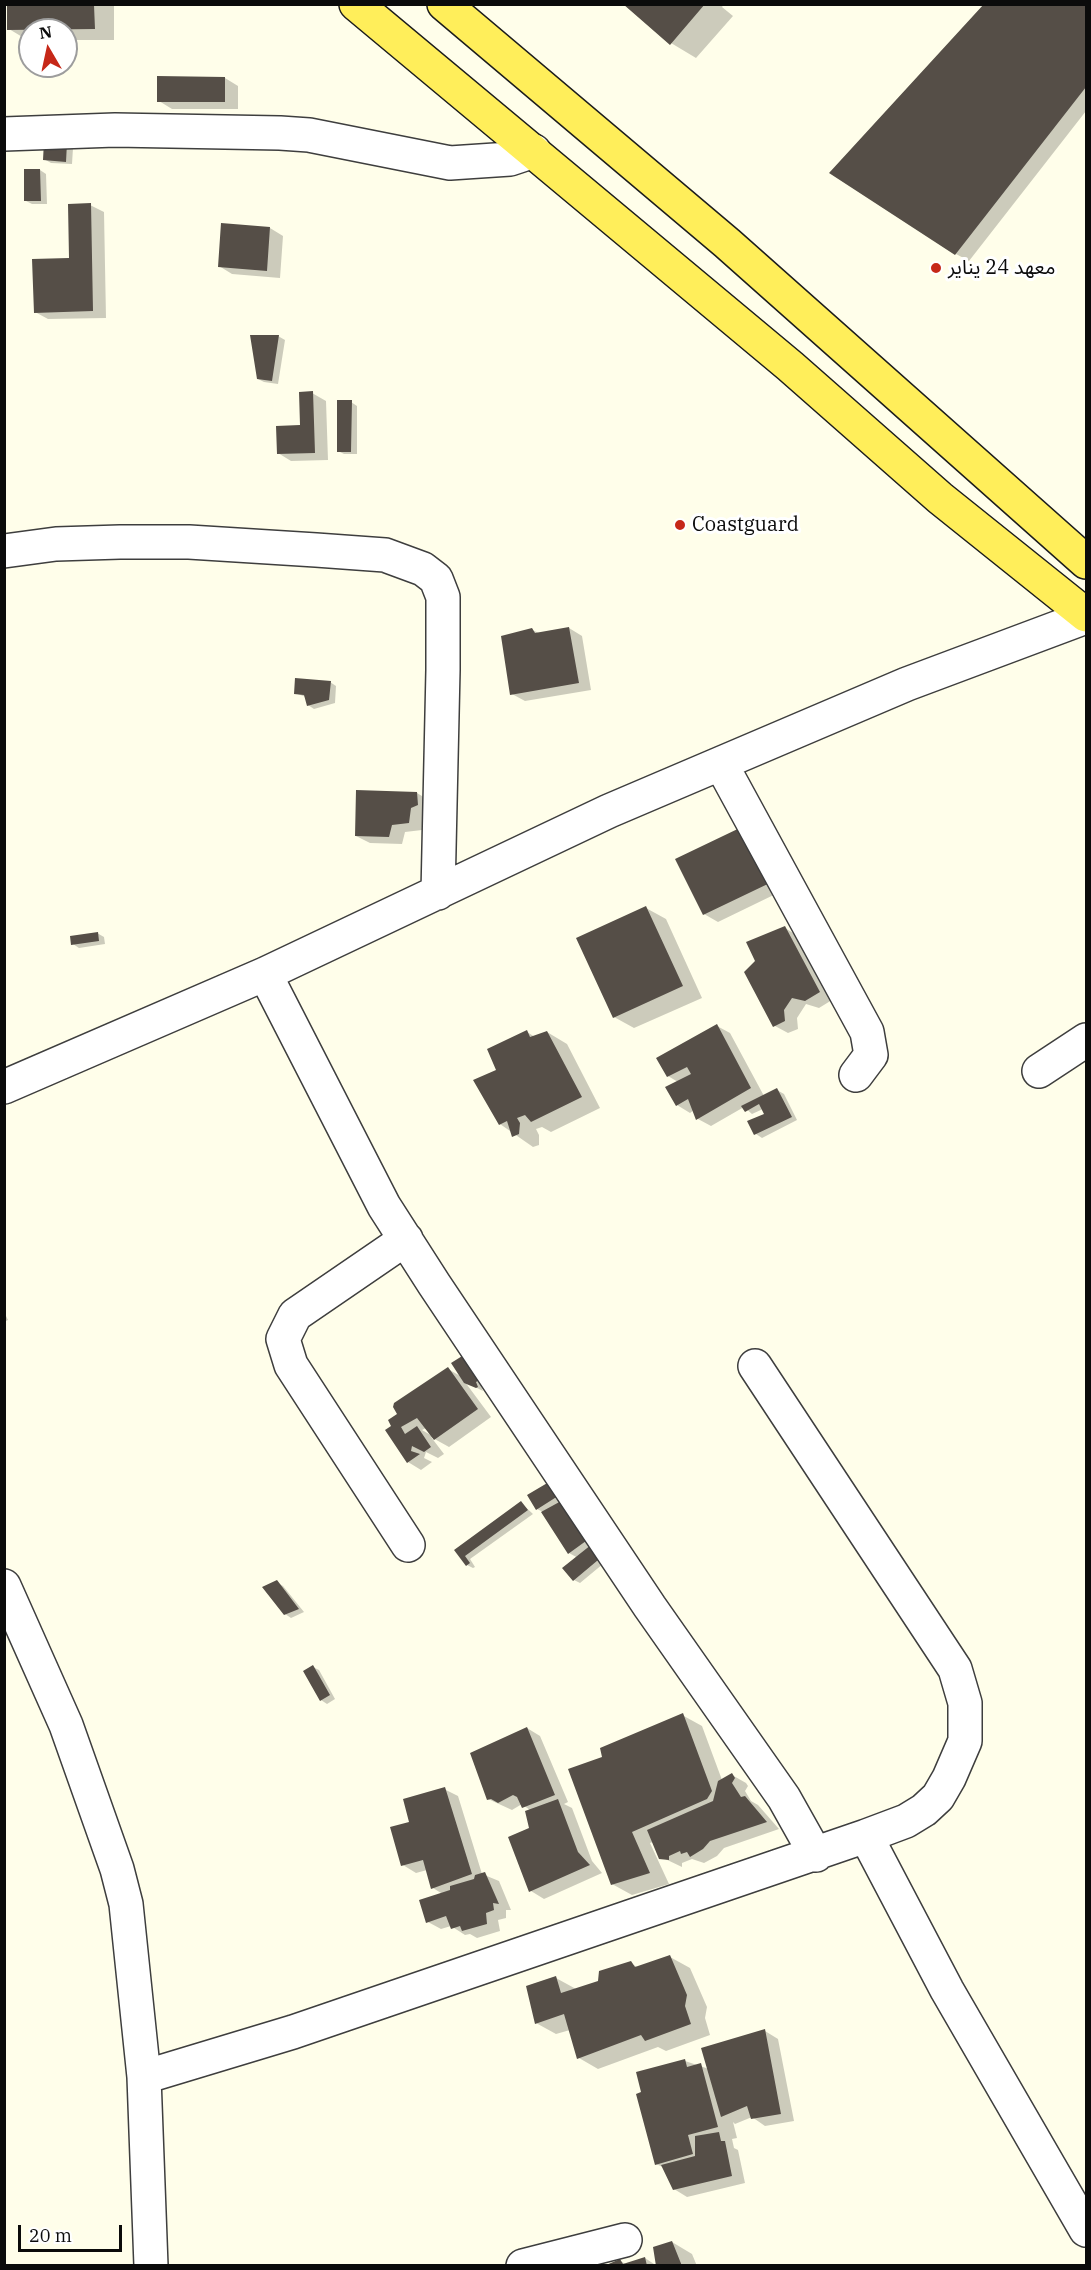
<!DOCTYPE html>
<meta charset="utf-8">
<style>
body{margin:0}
#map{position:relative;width:1091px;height:2270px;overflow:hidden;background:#fffeea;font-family:"IBM Plex Serif",serif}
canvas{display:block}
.frame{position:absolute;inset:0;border:6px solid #0b0b0b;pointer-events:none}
.north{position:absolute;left:18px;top:18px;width:60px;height:60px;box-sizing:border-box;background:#fff;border:2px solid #9d9d9d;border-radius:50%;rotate:351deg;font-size:16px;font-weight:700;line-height:24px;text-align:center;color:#0b0b0b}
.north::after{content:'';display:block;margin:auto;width:21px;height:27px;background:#c62818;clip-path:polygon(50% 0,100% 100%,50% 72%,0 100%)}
.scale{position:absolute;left:18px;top:2225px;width:104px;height:27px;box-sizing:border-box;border:3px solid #0b0b0b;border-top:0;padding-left:8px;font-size:18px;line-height:21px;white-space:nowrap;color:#0b0b0b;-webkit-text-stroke:4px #fff;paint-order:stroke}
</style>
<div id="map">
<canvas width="1091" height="2270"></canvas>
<div class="frame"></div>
<div class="north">N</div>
<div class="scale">20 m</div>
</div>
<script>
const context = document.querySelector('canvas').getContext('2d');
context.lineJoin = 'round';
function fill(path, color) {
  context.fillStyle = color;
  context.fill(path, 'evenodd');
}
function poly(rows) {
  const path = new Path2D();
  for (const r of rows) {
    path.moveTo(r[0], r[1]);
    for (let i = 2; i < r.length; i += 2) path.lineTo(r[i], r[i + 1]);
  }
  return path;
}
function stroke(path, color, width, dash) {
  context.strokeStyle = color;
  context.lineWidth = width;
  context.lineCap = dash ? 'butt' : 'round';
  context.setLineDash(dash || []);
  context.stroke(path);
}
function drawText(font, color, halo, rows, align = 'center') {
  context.font = font + ' "IBM Plex Serif","Noto Sans Arabic",serif';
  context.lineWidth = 6;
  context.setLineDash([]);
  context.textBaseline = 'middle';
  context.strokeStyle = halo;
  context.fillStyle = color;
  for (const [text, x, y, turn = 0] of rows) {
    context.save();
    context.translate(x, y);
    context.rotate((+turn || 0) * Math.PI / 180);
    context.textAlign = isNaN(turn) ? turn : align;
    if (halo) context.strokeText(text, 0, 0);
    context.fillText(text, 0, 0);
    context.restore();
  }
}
fill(poly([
 [9,4,114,4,114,40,66,40,66,30,30,30,29,41,9,29],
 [623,4,724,4,722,7,733,16,696,58,671,43],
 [986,4,1086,4,1086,111,969,261,956,254],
 [225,78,238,86,238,109,172,109,159,101],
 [46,142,73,148,72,164,51,163,44,159],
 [40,170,46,174,47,204,32,204,26,201],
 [90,205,104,212,106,318,48,319,35,312,71,260],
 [270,228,283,236,280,278,232,274,219,266],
 [278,336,285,340,278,384,264,382,258,379],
 [312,393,326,401,328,460,291,461,278,453,301,427],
 [351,402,357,406,357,454,344,454,338,451],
 [569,628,582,636,591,690,525,701,512,694,532,630,539,633],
 [330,682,336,686,335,703,314,709,308,705,306,697,295,693],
 [417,793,430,801,424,815,422,830,405,832,402,844,370,843,356,836],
 [677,860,786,889,718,922,704,914],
 [646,908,666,919,702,998,634,1028,614,1017],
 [785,928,798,936,832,1000,819,1008,806,1004,797,1018,798,1029,788,1033,775,1026],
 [97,933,104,937,105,944,79,948,73,944],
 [717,1026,730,1033,764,1096,777,1090,784,1094,797,1120,762,1138,756,1134,766,1114,763,1109,752,1114,744,1107,711,1126,698,1119,694,1110,690,1113,677,1105,678,1082,668,1076],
 [527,1032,535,1037,547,1032,567,1044,600,1108,551,1132,542,1127,536,1129,539,1135,539,1145,533,1147,500,1124,498,1071],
 [4,1312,8,1320,4,1322],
 [448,1369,462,1377,496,1377,481,1386,483,1391,465,1382,491,1417,449,1447,431,1437,444,1454,438,1458,426,1452,424,1458,432,1462,421,1470,408,1462,387,1431],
 [426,1428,434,1437,422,1430],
 [549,1484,615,1554,580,1583,574,1580,578,1558,569,1553,543,1512,537,1509],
 [521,1503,533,1514,470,1559,475,1567,473,1568,467,1565,456,1550],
 [276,1582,283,1586,304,1612,291,1618,285,1614],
 [313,1667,319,1670,335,1699,327,1704,321,1700],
 [682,1715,702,1726,722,1780,732,1775,746,1783,748,1786,745,1791,751,1801,758,1805,779,1829,724,1848,717,1856,704,1863,692,1859,682,1863,682,1867,661,1857,653,1842,650,1843,669,1884,632,1895,612,1884,604,1758],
 [527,1728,540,1736,568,1802,564,1804,572,1808,592,1861,602,1873,544,1899,531,1891,531,1811,522,1804,512,1810,488,1799],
 [444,1789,458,1796,482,1874,499,1881,511,1910,506,1910,506,1918,498,1920,500,1931,477,1938,470,1934,465,1935,451,1926,441,1929,428,1922,441,1893,433,1888,427,1870,416,1873,403,1865,411,1823],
 [670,1957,690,1968,707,2007,705,2018,710,2035,666,2051,658,2047,598,2069,579,2058,570,2030,556,2034,536,2023,556,1978,576,1989,600,1982,630,1963,639,1968],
 [765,2031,778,2039,794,2121,765,2126,752,2117,735,2124,733,2122,737,2138,732,2139,734,2148,738,2150,745,2183,687,2197,674,2189,665,2168,656,2164,685,2061,709,2069],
 [672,2242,692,2254,697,2266,658,2266],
 [645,2258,657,2266,607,2266,620,2261,626,2264]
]), '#0003');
fill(poly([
 [623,4,705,4,670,45],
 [984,4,1086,4,1086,87,955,255,829,173],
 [7,5,94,5,95,29,7,30],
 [157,76,225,77,225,102,157,102],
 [44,141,67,143,66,162,43,160],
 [24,169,40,169,41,201,24,201],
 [91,203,93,311,34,313,32,259,69,258,68,204],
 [221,223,270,227,267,271,218,267],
 [250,335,279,335,272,381,257,379],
 [313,391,315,453,277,454,276,426,300,425,299,392],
 [337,400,352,400,351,452,337,452],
 [569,627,579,683,510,695,501,636,532,628,535,633],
 [295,678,331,681,329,700,307,706,304,695,294,694],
 [356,790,417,792,418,805,411,808,409,823,392,825,389,837,355,836],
 [746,825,774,881,703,915,675,859],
 [646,906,683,986,613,1018,576,938],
 [785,926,820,992,805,1001,792,998,784,1010,785,1021,773,1027,744,972,755,961,746,942],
 [98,932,99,941,71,945,70,936],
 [717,1024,751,1088,696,1120,688,1099,676,1106,665,1087,691,1074,687,1067,667,1077,656,1058],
 [527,1030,530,1037,547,1031,582,1097,531,1122,525,1115,517,1118,520,1123,519,1134,512,1137,507,1121,499,1125,473,1080,496,1070,487,1049],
 [777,1088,792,1117,754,1135,747,1121,764,1114,759,1104,745,1112,741,1106],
 [475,1348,490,1373,476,1382,478,1387,476,1388,464,1383,451,1363],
 [448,1367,478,1409,434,1440,417,1418,401,1427,405,1434,417,1426,431,1447,424,1452,412,1446,411,1451,420,1454,407,1463,385,1430,391,1426,388,1420,397,1414,393,1407,394,1403],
 [549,1482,558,1496,536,1510,527,1495],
 [563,1500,597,1533,568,1554,541,1512],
 [521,1501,528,1510,465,1556,470,1563,466,1566,454,1550],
 [601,1537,610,1550,573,1581,562,1568],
 [277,1580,299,1609,284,1615,262,1587],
 [313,1665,330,1695,320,1701,303,1671],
 [683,1713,712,1791,707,1799,632,1832,650,1873,611,1885,568,1769,602,1757,600,1748],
 [527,1727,555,1795,522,1808,517,1797,513,1795,498,1803,491,1799,487,1800,470,1753],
 [732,1773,735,1778,732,1783,741,1797,745,1796,767,1822,710,1841,703,1849,690,1857,687,1852,681,1854,680,1851,669,1856,669,1860,659,1859,647,1830,713,1801,718,1781],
 [445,1787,472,1874,431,1889,423,1860,401,1866,390,1827,409,1822,403,1799],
 [558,1799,578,1852,590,1865,529,1892,508,1837,529,1828,525,1811],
 [485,1872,499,1904,493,1903,494,1910,486,1913,487,1924,462,1931,460,1926,451,1929,446,1916,426,1923,419,1900,450,1890,450,1886,474,1879,475,1875],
 [670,1955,687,1995,685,2006,691,2024,645,2041,641,2035,577,2059,564,2014,535,2024,526,1986,556,1976,561,1993,598,1981,599,1971,631,1961,635,1967],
 [765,2029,781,2114,751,2119,747,2106,721,2117,701,2048],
 [685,2059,687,2067,701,2063,718,2127,688,2135,693,2154,655,2165,636,2094,641,2092,636,2072],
 [719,2132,721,2141,725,2141,732,2176,673,2190,661,2165,695,2156,695,2136],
 [672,2241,682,2266,656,2266,653,2247],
 [645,2257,647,2266,604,2266,620,2259,623,2264]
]), '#554e47');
const minor = poly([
 [4,134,115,130,280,133,309,135,450,163,510,159,534,151],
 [4,551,56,544,120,542,189,542,316,550,385,555,423,569,436,579,443,597,443,670,438,893],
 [721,764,867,1032,871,1055,856,1075],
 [265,974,384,1206,434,1284,650,1607,784,1798,816,1855],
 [1039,1071,1086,1040],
 [4,1087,265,974,609,811,907,684,1086,617],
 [406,1239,295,1315,283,1339,291,1365,408,1545],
 [755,1366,955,1669,965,1703,965,1741,949,1778,938,1797,924,1810,906,1821,866,1836,947,1990,1086,2230],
 [4,1586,66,1725,117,1869,126,1904,144,2077,151,2266],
 [144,2077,293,2032,866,1836],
 [523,2266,625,2240]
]);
const major = poly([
 [356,4,790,366,940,498,1086,615],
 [444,4,727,243,1086,562]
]);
stroke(minor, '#3e3e3e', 36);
stroke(major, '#1c1c1c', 36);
stroke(minor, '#fff', 33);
stroke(major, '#ffee5a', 33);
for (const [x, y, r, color] of [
 [936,268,6,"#c62818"],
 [680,525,6,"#c62818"]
]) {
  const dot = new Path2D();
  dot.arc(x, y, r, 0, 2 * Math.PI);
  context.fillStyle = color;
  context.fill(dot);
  stroke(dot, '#fff', 2);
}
drawText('20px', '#0b0b0b', '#fff', [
 ["معهد 24 يناير",948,268],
 ["Coastguard",692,525]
], 'left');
</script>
